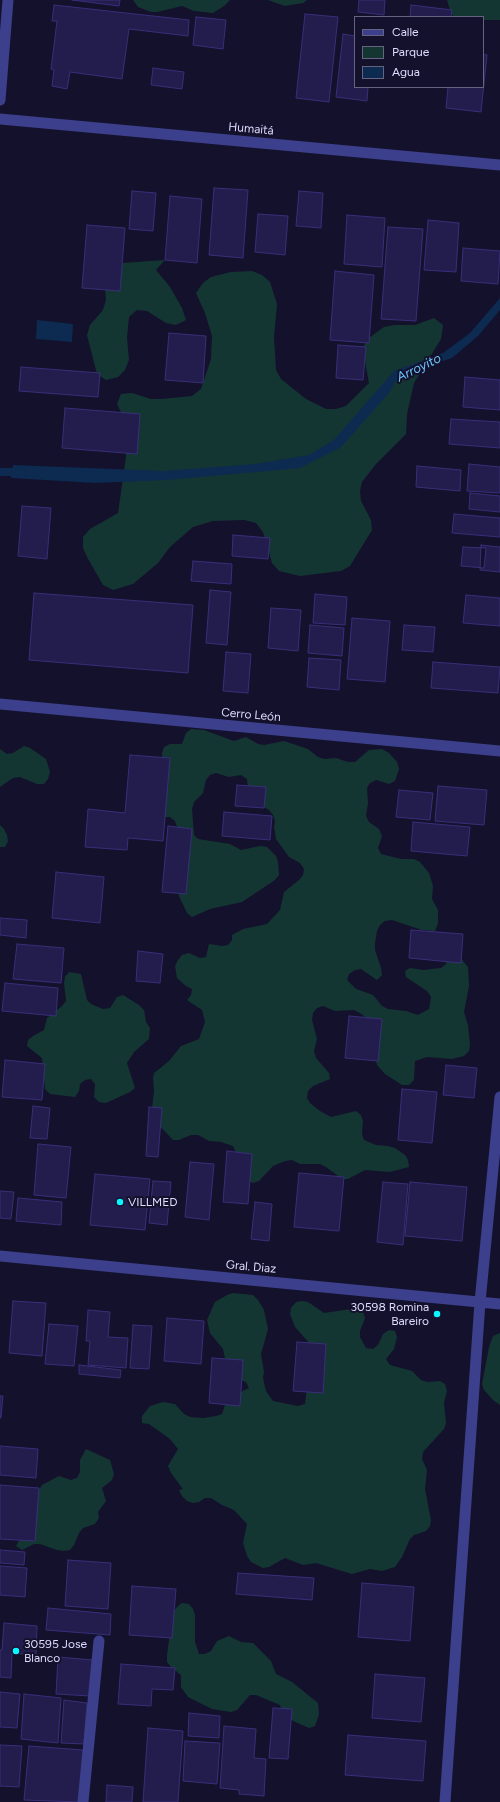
<!DOCTYPE html>
<meta charset="utf-8">
<style>
body{margin:0}
#map{position:relative;width:500px;height:1802px;overflow:hidden;background:#14112c;font-family:Figtree,sans-serif}
canvas{display:block}
.legend{position:absolute;left:354px;top:16px;width:130px;height:72px;box-sizing:border-box;background:#14112c;border:1px solid #656380;margin:0;padding:5px 7px;list-style:none;font-size:12px;color:#deddff}
.legend li{display:flex;align-items:center;gap:8px;height:20px}
.legend b{width:20px;border:1px solid #656380}
</style>
<div id="map">
<canvas width="500" height="1802"></canvas>
<ul class="legend">
<li><b style="height:5px;background:#3c3f8b"></b>Calle</li>
<li><b style="height:11px;background:#143633"></b>Parque</li>
<li><b style="height:11px;background:#0d2a50"></b>Agua</li>
</ul>
</div>
<script>
const context = document.querySelector('canvas').getContext('2d');
context.lineJoin = 'round';
function fill(path, color) {
  context.fillStyle = color;
  context.fill(path, 'evenodd');
}
function poly(rows) {
  const path = new Path2D();
  for (const r of rows) {
    path.moveTo(r[0], r[1]);
    for (let i = 2; i < r.length; i += 2) path.lineTo(r[i], r[i + 1]);
  }
  return path;
}
function stroke(path, color, width, dash) {
  context.strokeStyle = color;
  context.lineWidth = width;
  context.lineCap = dash ? 'butt' : 'round';
  context.setLineDash(dash || []);
  context.stroke(path);
}
function drawText(font, color, halo, rows, align = 'center') {
  context.font = font + ' Figtree,sans-serif';
  context.lineWidth = 4;
  context.setLineDash([]);
  context.textBaseline = 'middle';
  context.strokeStyle = halo;
  context.fillStyle = color;
  for (const [text, x, y, turn = 0] of rows) {
    context.save();
    context.translate(x, y);
    context.rotate((+turn || 0) * Math.PI / 180);
    context.textAlign = isNaN(turn) ? turn : align;
    if (halo) context.strokeText(text, 0, 0);
    context.fillText(text, 0, 0);
    context.restore();
  }
}
fill(poly([
 [133,0,230,0,224,6,213,13,194,11,182,6,157,12,151,12,138,7],
 [268,0,307,0,303,3,285,6],
 [447,0,500,0,500,20,483,20,483,17,454,17,451,13],
 [165,260,156,270,170,287,182,308,186,320,176,325,166,323,147,311,137,310,129,317,127,338,129,360,125,370,118,377,106,380,97,374,87,335,90,325,103,310,106,300,105,289,122,263],
 [252,271,262,275,270,282,277,304,274,338,276,370,281,379,306,399,326,409,336,409,346,406,369,383,363,350,366,340,384,327,394,325,415,325,434,318,443,325,441,339,414,383,407,414,406,434,376,464,362,482,360,491,361,501,371,520,372,530,350,566,341,571,300,576,279,571,272,563,263,532,256,523,244,520,213,521,193,527,170,547,158,563,133,584,113,590,103,585,87,557,83,548,83,537,90,529,118,513,126,457,126,436,122,414,117,404,121,394,132,393,151,399,162,399,192,396,201,389,211,359,212,336,205,313,196,293,203,283,211,277,231,272],
 [191,729,204,730,234,741,246,737,258,744,264,745,284,741,308,749,318,757,324,759,336,758,348,762,355,762,369,750,382,749,389,753,397,762,399,769,395,781,389,784,376,780,370,783,367,788,368,803,366,816,369,822,379,829,382,836,378,848,381,854,401,859,414,859,420,862,429,873,433,886,432,899,438,910,438,923,435,931,422,930,392,920,385,921,380,925,377,931,375,943,375,950,381,968,382,975,377,980,361,969,355,970,349,974,347,980,356,989,373,995,382,1006,388,1009,406,1011,418,1015,429,1009,431,997,427,991,406,977,405,971,410,968,423,970,441,968,446,964,448,958,459,956,468,967,469,986,464,1012,468,1025,470,1045,469,1051,464,1056,452,1059,427,1057,415,1061,414,1080,409,1085,402,1085,385,1074,377,1065,370,1032,365,1017,360,1013,354,1010,335,1011,323,1006,317,1008,313,1013,312,1020,317,1039,314,1051,316,1058,329,1073,330,1079,313,1086,308,1091,307,1098,310,1103,320,1111,331,1117,356,1111,361,1115,363,1121,362,1134,364,1140,376,1145,388,1146,395,1148,405,1155,408,1160,409,1167,390,1172,365,1170,348,1179,342,1179,326,1167,320,1164,300,1164,292,1160,285,1161,273,1166,259,1181,253,1183,248,1181,233,1146,221,1142,209,1141,198,1135,191,1135,179,1140,173,1140,151,1117,154,1091,153,1079,154,1073,169,1061,181,1046,199,1039,205,1022,202,1010,187,1000,191,995,192,989,186,986,177,978,175,966,178,960,182,955,189,953,200,958,206,957,209,944,222,946,228,945,232,940,232,935,243,929,267,924,280,910,284,892,299,880,303,875,304,869,300,863,289,857,276,839,274,827,275,821,273,815,269,810,249,798,247,779,241,775,229,777,216,773,210,775,206,780,203,793,194,802,192,809,194,835,198,839,230,844,241,850,260,846,267,847,276,856,278,862,279,875,275,880,242,902,210,909,192,917,187,913,179,896,174,871,177,827,175,821,170,817,164,817,162,753,164,747,170,744,182,744,186,733],
 [24,746,30,748,46,759,50,772,48,779,44,784,37,784,20,777,13,778,0,787,0,749,7,754,13,753],
 [0,825,4,829,7,835,8,841,5,847,0,847],
 [69,972,81,974,87,1000,91,1004,103,1009,110,1008,117,997,123,995,139,1005,144,1010,146,1022,150,1028,149,1039,134,1052,127,1063,135,1088,130,1092,106,1103,99,1102,94,1097,95,1084,91,1079,85,1080,80,1084,79,1091,75,1097,50,1094,45,1089,42,1058,27,1046,28,1040,33,1036,44,1030,47,1018,62,1006,66,1001,64,983,65,977],
 [233,1293,253,1295,258,1300,264,1310,268,1329,261,1354,264,1372,263,1378,266,1391,273,1401,298,1406,305,1404,312,1346,295,1327,290,1314,291,1308,296,1302,302,1301,308,1302,324,1313,358,1308,363,1312,365,1318,360,1331,360,1337,366,1348,373,1349,378,1345,383,1334,389,1330,395,1331,397,1337,394,1349,386,1359,390,1365,412,1371,421,1380,427,1382,440,1381,445,1384,447,1391,444,1403,446,1423,444,1429,423,1452,422,1459,427,1470,425,1489,431,1520,430,1526,426,1531,414,1535,410,1539,402,1557,395,1567,382,1571,370,1569,352,1574,316,1563,303,1565,285,1558,269,1567,263,1568,251,1562,247,1556,243,1543,247,1524,234,1510,222,1505,211,1498,205,1498,199,1502,193,1503,187,1501,182,1496,179,1490,183,1489,171,1473,168,1466,178,1449,170,1439,149,1424,142,1423,142,1416,150,1406,163,1402,175,1404,184,1414,190,1417,203,1418,216,1416,222,1414,226,1402,232,1396,249,1388,246,1382,234,1378,227,1368,223,1349,210,1333,207,1320,215,1302,227,1295],
 [500,1333,500,1405,493,1400,484,1390,482,1384,489,1347,493,1336],
 [86,1449,110,1460,114,1474,112,1480,102,1488,106,1501,98,1512,99,1518,95,1524,83,1528,79,1533,74,1545,70,1550,64,1551,57,1550,40,1544,34,1544,22,1550,16,1546,19,1541,18,1534,35,1496,42,1485,59,1476,71,1480,77,1478,80,1472,80,1460],
 [182,1603,189,1604,193,1609,195,1615,195,1642,199,1654,205,1654,211,1651,217,1641,229,1636,241,1642,253,1643,271,1661,276,1674,292,1682,318,1703,319,1714,315,1726,309,1728,291,1720,282,1711,280,1705,256,1695,250,1695,237,1710,231,1712,212,1709,188,1697,181,1687,181,1675,171,1667,167,1662,167,1655,173,1612,177,1607]
]), '#143633');
fill(poly([
 [500,298,500,310,478,336,452,358,410,372,396,380,389,393,341,447,300,468,167,480,95,483,11,478,13,465,164,471,255,464,309,455,334,440,394,371,443,353,470,333],
 [37,320,73,324,72,342,36,339]
]), '#0d2a50');
stroke(poly([
 [0,472,23,472]
]), '#0d2a50', 8);
const building = poly([
 [72,0,120,0,119,6,72,0],
 [359,0,385,0,384,15,358,12,359,0],
 [54,5,189,20,188,36,129,29,122,79,70,72,67,89,52,86,54,70,51,69,57,21,52,21,54,5],
 [411,5,452,10,451,17,410,17,411,5],
 [305,14,338,17,329,102,296,98,305,14],
 [196,17,226,20,223,49,193,45,196,17],
 [343,34,355,36,355,87,368,87,367,101,336,97,343,34],
 [483,54,487,55,481,112,446,108,448,87,483,87,483,54],
 [153,68,184,72,182,89,151,85,153,68],
 [214,188,248,190,243,258,209,255,214,188],
 [132,191,156,193,153,231,129,229,132,191],
 [299,191,323,193,321,228,296,226,299,191],
 [170,196,202,199,197,263,165,260,170,196],
 [258,214,288,216,285,255,255,252,258,214],
 [347,215,385,218,382,267,344,264,347,215],
 [428,220,459,223,456,272,424,270,428,220],
 [87,225,125,228,120,291,82,288,87,225],
 [388,227,423,229,416,321,381,319,388,227],
 [463,248,500,251,498,284,461,281,463,248],
 [335,271,374,275,369,343,330,340,335,271],
 [169,333,206,336,203,383,165,380,169,333],
 [338,345,366,347,363,380,336,378,338,345],
 [21,367,100,373,98,397,19,391,21,367],
 [465,377,500,380,500,410,463,407,465,377],
 [65,408,140,414,137,454,62,448,65,408],
 [451,419,500,422,500,448,449,444,451,419],
 [469,464,500,467,500,493,467,491,469,464],
 [417,466,461,470,460,491,416,487,417,466],
 [470,493,500,496,500,512,469,509,470,493],
 [22,506,51,508,47,559,18,556,22,506],
 [454,514,500,518,500,537,452,533,454,514],
 [233,535,270,538,268,559,232,556,233,535],
 [481,545,500,547,500,572,480,570,481,545],
 [463,547,486,548,484,568,461,566,463,547],
 [193,561,232,564,231,584,191,581,193,561],
 [210,590,231,592,227,645,206,643,210,590],
 [34,593,193,605,188,673,29,660,34,593],
 [315,594,347,597,345,625,313,623,315,594],
 [466,595,500,598,500,626,463,623,466,595],
 [271,608,301,610,298,651,268,648,271,608],
 [352,618,390,621,385,682,347,679,352,618],
 [310,625,344,628,342,656,308,653,310,625],
 [404,625,435,627,433,652,402,650,404,625],
 [226,652,251,654,248,693,223,691,226,652],
 [309,658,341,660,339,690,307,687,309,658],
 [433,662,500,667,498,693,431,688,433,662],
 [130,755,170,758,163,841,128,838,127,850,85,847,88,809,125,813,130,755],
 [237,785,266,787,264,808,235,806,237,785],
 [438,786,487,790,484,825,435,821,438,786],
 [399,790,433,793,430,820,396,817,399,790],
 [224,812,272,816,270,840,222,836,224,812],
 [413,822,470,827,467,856,411,851,413,822],
 [168,826,192,829,186,894,162,892,168,826],
 [56,872,104,877,100,923,52,918,56,872],
 [0,918,27,920,26,938,0,935,0,918],
 [411,930,463,934,461,963,409,958,411,930],
 [17,944,64,948,61,983,13,979,17,944],
 [138,951,163,954,160,983,136,981,138,951],
 [5,983,58,988,56,1016,2,1011,5,983],
 [349,1016,382,1019,378,1061,345,1058,349,1016],
 [5,1060,45,1064,42,1100,2,1097,5,1060],
 [446,1065,477,1068,474,1098,443,1095,446,1065],
 [402,1089,437,1092,432,1143,398,1140,402,1089],
 [33,1106,50,1108,47,1139,30,1138,33,1106],
 [149,1107,162,1108,158,1157,146,1156,149,1107],
 [38,1144,71,1147,66,1198,34,1195,38,1144],
 [227,1151,252,1154,248,1204,223,1202,227,1151],
 [190,1162,214,1164,209,1220,185,1217,190,1162],
 [299,1173,344,1177,339,1231,294,1227,299,1173],
 [95,1174,150,1179,145,1230,90,1225,95,1174],
 [153,1181,171,1182,167,1225,149,1223,153,1181],
 [383,1182,408,1184,403,1245,377,1242,383,1182],
 [410,1182,467,1187,462,1241,405,1236,410,1182],
 [0,1191,14,1192,11,1219,0,1218,0,1191],
 [18,1198,62,1202,61,1225,16,1221,18,1198],
 [255,1202,272,1204,269,1241,251,1239,255,1202],
 [13,1301,46,1303,42,1356,9,1353,13,1301],
 [88,1310,110,1312,108,1337,128,1338,126,1368,88,1365,90,1341,86,1341,88,1310],
 [167,1318,204,1321,201,1364,164,1361,167,1318],
 [49,1324,78,1326,74,1366,45,1364,49,1324],
 [133,1325,152,1326,149,1369,130,1368,133,1325],
 [297,1342,326,1344,323,1393,293,1391,297,1342],
 [212,1358,243,1360,240,1406,209,1403,212,1358],
 [79,1365,121,1370,120,1378,79,1374,79,1365],
 [0,1396,3,1396,1,1418,0,1418,0,1396],
 [0,1446,38,1449,36,1478,0,1475,0,1446],
 [0,1485,39,1488,35,1541,0,1539,0,1485],
 [0,1550,25,1552,24,1565,0,1563,0,1550],
 [68,1560,111,1563,108,1609,65,1606,68,1560],
 [0,1566,27,1568,25,1597,0,1595,0,1566],
 [238,1573,314,1578,312,1600,236,1594,238,1573],
 [362,1583,414,1587,410,1641,358,1637,362,1583],
 [132,1586,176,1589,172,1638,129,1635,132,1586],
 [48,1608,111,1614,110,1635,46,1630,48,1608],
 [4,1623,37,1626,36,1655,12,1653,11,1678,0,1677,0,1650,2,1650,4,1623],
 [58,1657,93,1660,90,1696,56,1694,58,1657],
 [121,1664,175,1668,173,1690,152,1689,151,1706,118,1704,121,1664],
 [375,1674,425,1678,421,1722,372,1718,375,1674],
 [0,1692,20,1694,17,1728,0,1727,0,1692],
 [24,1694,61,1698,58,1743,21,1739,24,1694],
 [64,1700,87,1703,84,1744,61,1743,64,1700],
 [273,1708,292,1709,288,1759,269,1758,273,1708],
 [189,1713,220,1716,219,1738,188,1736,189,1713],
 [224,1726,256,1729,254,1758,266,1759,264,1796,239,1794,239,1790,220,1788,224,1726],
 [148,1728,183,1731,178,1802,143,1802,148,1728],
 [348,1735,426,1741,423,1781,345,1775,348,1735],
 [185,1741,220,1743,217,1784,183,1781,185,1741],
 [0,1745,22,1746,19,1787,0,1786,0,1745],
 [29,1746,83,1750,79,1802,24,1800,29,1746],
 [107,1785,133,1787,132,1802,106,1802,107,1785]
]);
fill(building, '#231d4d');
stroke(building, '#382f79', 1);
stroke(poly([
 [83,1802,99,1641]
]), '#3c3f8b', 11);
stroke(poly([
 [0,100,8,0],
 [0,119,500,165],
 [0,704,500,751],
 [0,1256,500,1304],
 [445,1802,480,1302,500,1097]
]), '#3c3f8b', 11);
for (const [x, y, r, color] of [
 [120,1202,4,"#09f8ff"],
 [437,1314,4,"#09f8ff"],
 [16,1651,4,"#09f8ff"]
]) {
  const dot = new Path2D();
  dot.arc(x, y, r, 0, 2 * Math.PI);
  context.fillStyle = color;
  context.fill(dot);
  stroke(dot, '#14112c', 1.5);
}
drawText('12px', '#deddff', '#14112c', [
 ["Humaitá",251,129,5],
 ["Cerro León",251,715,5],
 ["Gral. Diaz",251,1267,5]
]);
drawText('12px', '#deddff', '#14112c', [
 ["VILLMED",128,1202],
 ["30598 Romina",429,1307,"right"],
 ["Bareiro",429,1321,"right"],
 ["30595 Jose",24,1644],
 ["Blanco",24,1658]
], 'left');
drawText('italic 13px', '#6bc5ff', '#14112c', [
 ["Arroyito",419,368,-26]
]);
</script>
